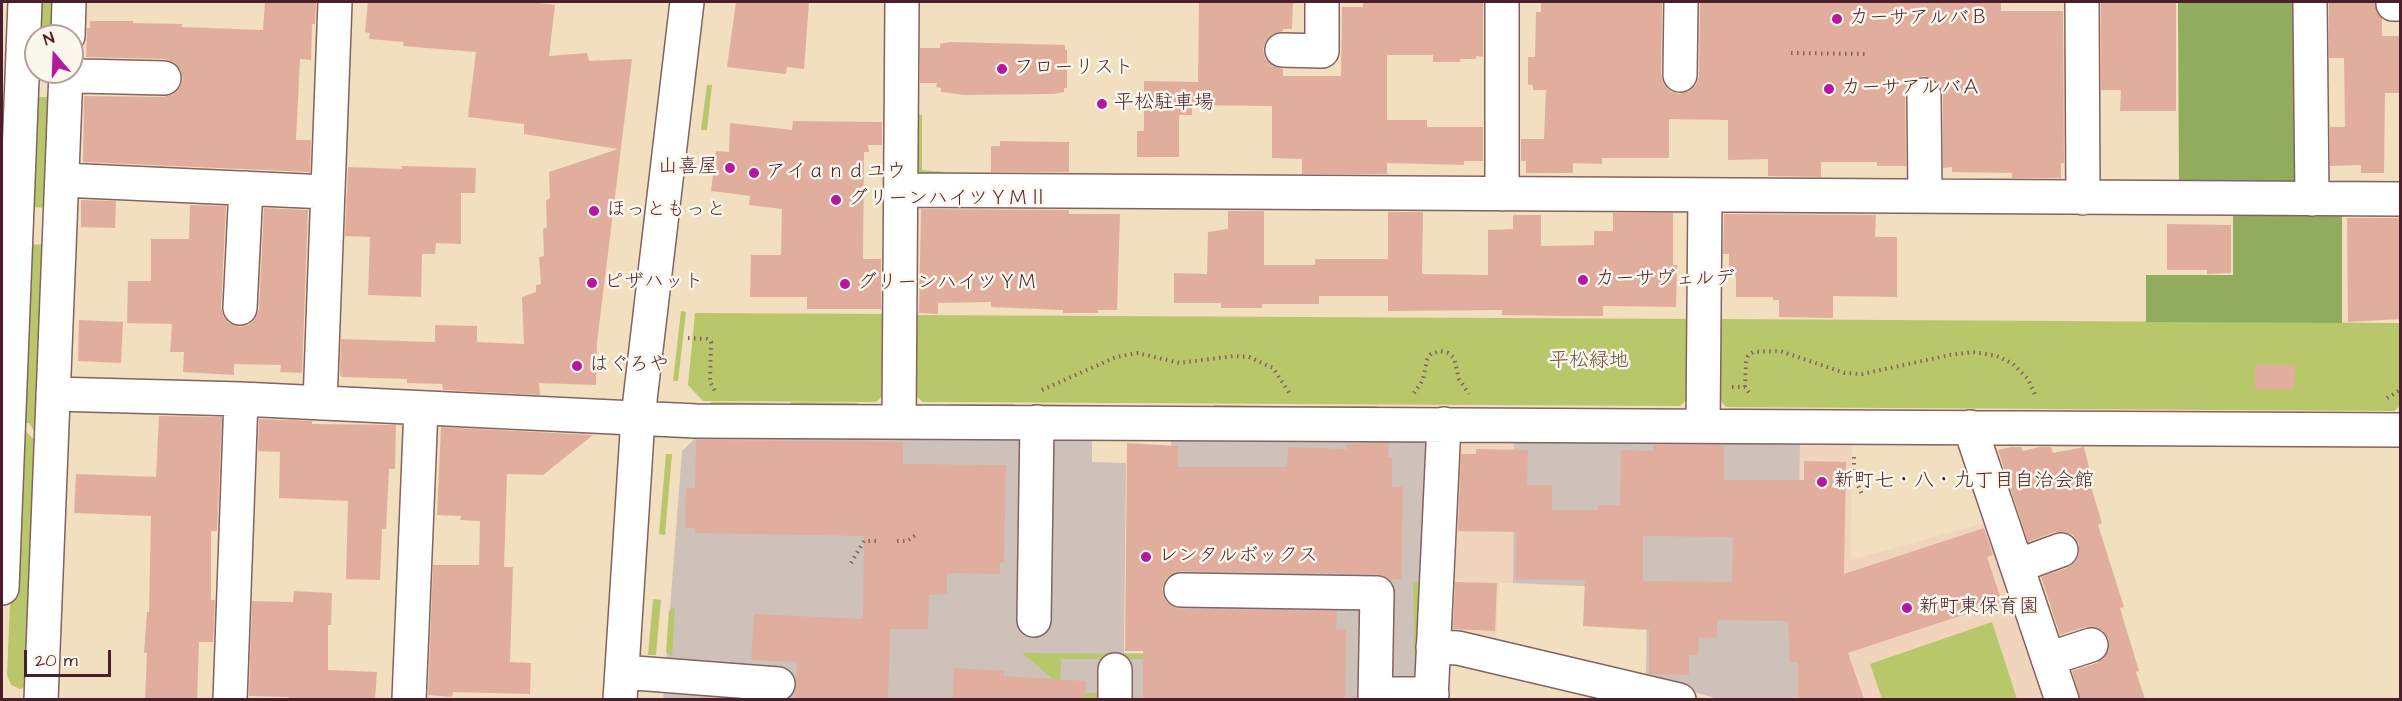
<!DOCTYPE html>
<meta charset="utf-8">
<style>
body{margin:0}
#map{position:relative;width:2402px;height:701px;overflow:hidden;background:#f1dfbf;font-family:"Architects Daughter",sans-serif}
canvas{display:block}
.frame{position:absolute;inset:0;border:3px solid #4a1f2b;pointer-events:none}
.north{position:absolute;left:24px;top:24px;width:60px;height:60px;box-sizing:border-box;background:#fbf7ec;border:2px solid #b4a19f;border-radius:50%;rotate:341deg;font-size:16px;font-weight:700;line-height:24px;text-align:center;color:#4a1f2b}
.north::after{content:'';display:block;margin:auto;width:21px;height:27px;background:#b5179e;clip-path:polygon(50% 0,100% 100%,50% 72%,0 100%)}
.scale{position:absolute;left:24px;top:650px;width:87px;height:27px;box-sizing:border-box;border:3px solid #4a1f2b;border-top:0;padding-left:8px;font-size:18px;line-height:21px;white-space:nowrap;color:#4a1f2b;-webkit-text-stroke:4px #fbf7ec;paint-order:stroke}
</style>
<div id="map">
<canvas width="2402" height="701"></canvas>
<div class="frame"></div>
<div class="north">N</div>
<div class="scale">20 m</div>
</div>
<script>
const context = document.querySelector('canvas').getContext('2d');
context.lineJoin = 'round';
function fill(path, color) {
  context.fillStyle = color;
  context.fill(path, 'evenodd');
}
function poly(rows) {
  const path = new Path2D();
  for (const r of rows) {
    path.moveTo(r[0], r[1]);
    for (let i = 2; i < r.length; i += 2) path.lineTo(r[i], r[i + 1]);
  }
  return path;
}
function stroke(path, color, width, dash) {
  context.strokeStyle = color;
  context.lineWidth = width;
  context.lineCap = dash ? 'butt' : 'round';
  context.setLineDash(dash || []);
  context.stroke(path);
}
function drawText(font, color, halo, rows, align = 'center') {
  context.font = font + ' "Architects Daughter","Klee One",sans-serif';
  context.lineWidth = 5;
  context.setLineDash([]);
  context.textBaseline = 'middle';
  context.strokeStyle = halo;
  context.fillStyle = color;
  for (const [text, x, y, turn = 0] of rows) {
    context.save();
    context.translate(x, y);
    context.rotate((+turn || 0) * Math.PI / 180);
    context.textAlign = isNaN(turn) ? turn : align;
    if (halo) context.strokeText(text, 0, 0);
    context.fillText(text, 0, 0);
    context.restore();
  }
}
fill(poly([
 [1466,439,1514,440,1513,583,1499,583,1496,644,1456,635,1449,625,1456,450],
 [1800,441,1852,441,1851,560,1988,522,2047,699,1828,699,1788,578,1798,575]
]), '#f0d5bc');
fill(poly([
 [699,435,1092,437,1092,462,1126,463,1124,653,1169,654,1171,438,1421,439,1429,447,1418,699,663,700,682,451],
 [1514,440,1800,441,1798,575,1788,579,1828,699,1719,699,1646,679,1647,589,1513,583]
]), '#cec1b9');
fill(poly([
 [33,2,59,2,55,36,36,36],
 [707,85,712,85,707,130,701,130],
 [38,97,49,97,52,208,26,207,34,100],
 [914,114,922,115,922,170,944,172,945,178,924,178,914,168],
 [25,244,50,245,42,424,35,432,29,423,18,423],
 [681,311,686,312,678,381,673,381],
 [695,313,888,314,888,391,876,402,703,401,688,385],
 [912,315,1691,319,1691,396,1680,406,923,402,912,392],
 [1716,319,2400,323,2400,406,2394,411,1726,407,1716,396],
 [711,402,769,403,769,408,711,407],
 [791,402,858,403,858,408,790,408],
 [950,404,1015,404,1015,409,950,408],
 [1037,404,1104,405,1104,410,1037,409],
 [1214,405,1280,406,1280,411,1214,410],
 [1304,406,1377,406,1377,411,1304,411],
 [1915,410,2022,410,2022,415,1915,414],
 [25,430,32,438,42,439,29,685,20,689,11,685,7,675,17,438],
 [666,454,672,454,665,535,659,534],
 [1413,582,1423,583,1419,668,1415,671],
 [653,599,661,600,656,655,648,655],
 [675,607,672,656,666,652,669,611],
 [1992,622,2017,699,1882,699,1870,664],
 [1022,653,1169,654,1169,659,1061,659,1060,682,1081,693,1103,693,1103,699,1078,700]
]), '#b7c769');
fill(poly([
 [2178,2,2298,2,2299,177,2289,186,2179,186],
 [2233,211,2342,211,2342,323,2146,322,2146,275,2233,275]
]), '#91ac5d');
fill(poly([
 [265,2,316,2,315,24,312,24,311,60,300,59,296,140,311,140,310,172,83,162,84,96,164,97,173,94,180,87,183,79,180,69,174,62,165,59,86,57,87,28,90,28,90,21,133,21,133,23,182,24,182,27,263,30],
 [368,2,529,2,555,5,549,56,587,53,589,61,632,59,597,342,596,385,539,383,540,395,443,390,442,384,407,383,407,379,342,377,340,375,341,339,435,342,435,325,477,326,477,342,524,344,522,297,536,292,536,285,541,284,539,257,544,256,543,229,547,227,546,201,550,198,549,172,618,149,524,134,524,124,468,117,476,52,403,46,404,42,369,39,370,33,365,32],
 [736,2,809,2,804,69,787,67,786,74,727,67],
 [1199,2,1293,2,1292,29,1283,29,1283,31,1273,34,1266,41,1263,49,1265,58,1272,66,1283,69,1283,76,1341,76,1342,7,1363,7,1363,2,1483,2,1483,57,1476,56,1476,59,1460,59,1460,62,1433,62,1433,55,1387,55,1387,120,1427,120,1427,127,1483,127,1483,161,1464,161,1464,165,1387,163,1387,174,1302,174,1302,159,1272,158,1272,106,1192,105,1192,115,1179,115,1179,157,1137,157,1137,131,1144,131,1144,81,1198,82],
 [1541,2,1662,2,1661,75,1664,85,1670,91,1679,94,1690,91,1696,85,1699,76,1700,2,2001,2,2001,11,2063,11,2064,163,2061,163,2061,178,2012,178,2012,173,1952,172,1952,167,1943,168,1943,94,1940,85,1934,79,1924,76,1914,79,1907,86,1905,95,1906,166,1877,166,1877,162,1821,162,1821,177,1768,176,1768,159,1728,160,1728,120,1669,119,1669,158,1602,158,1602,164,1573,163,1573,173,1526,173,1526,161,1521,161,1521,139,1544,139,1546,90,1533,90,1533,85,1528,85,1528,57,1535,57,1536,12,1541,12],
 [2101,2,2176,2,2176,111,2120,111,2121,90,2101,90],
 [2329,2,2375,2,2377,13,2382,18,2382,36,2400,36,2400,93,2385,93,2384,173,2361,173,2361,165,2330,166,2330,127,2345,127,2344,58,2329,58],
 [951,42,1065,45,1065,50,1067,50,1067,88,1064,88,1064,92,1054,94,964,95,941,92,941,88,936,87,937,83,920,83,920,48,940,48,940,44],
 [793,121,882,122,882,145,868,145,869,152,864,152,863,259,881,259,881,309,807,309,807,297,750,297,751,255,781,255,782,209,749,205,750,196,711,191,716,151,729,152,730,123,792,130],
 [1000,141,1069,142,1069,172,991,172,991,146,1000,146],
 [402,166,476,168,475,193,461,193,461,244,436,243,435,254,422,254,421,297,368,295,370,237,345,236,348,167,402,169],
 [81,200,116,201,115,228,81,227],
 [190,205,226,206,221,308,223,316,229,323,240,327,248,325,255,319,259,310,264,208,308,210,302,373,280,372,281,365,234,364,234,375,183,372,184,352,170,352,172,324,127,323,128,281,151,281,151,239,189,239],
 [921,209,1069,210,1069,214,1120,214,1117,310,1098,310,1098,313,1063,313,1063,310,991,307,991,302,938,303,938,314,919,313],
 [1228,211,1264,211,1264,265,1315,265,1315,259,1388,259,1388,212,1423,212,1422,274,1488,275,1488,230,1513,229,1513,215,1541,215,1541,246,1594,245,1594,231,1613,231,1613,213,1673,213,1673,265,1677,265,1676,307,1603,306,1603,316,1565,316,1502,315,1502,310,1388,311,1388,296,1319,296,1319,304,1262,304,1262,308,1221,308,1221,303,1174,303,1174,273,1207,274,1208,232,1228,229],
 [1724,214,1876,215,1875,237,1897,237,1897,297,1833,296,1833,318,1779,317,1779,300,1773,300,1773,297,1736,297,1736,276,1729,276,1729,254,1723,254],
 [2347,218,2399,218,2400,319,2348,322],
 [2167,224,2231,225,2231,273,2207,274,2207,270,2167,270],
 [79,320,123,322,121,363,78,361],
 [2255,364,2295,365,2294,389,2255,389],
 [159,416,222,417,217,531,211,531,211,600,215,600,213,642,199,642,197,699,145,699,147,653,144,653,147,612,149,612,151,516,74,513,76,474,156,477],
 [259,419,312,421,312,424,396,425,395,469,389,469,386,529,382,529,380,580,346,579,348,501,279,498,280,452,258,451],
 [441,427,593,435,543,475,507,474,504,567,513,567,510,662,531,663,530,694,453,692,452,697,428,695,433,565,479,565,480,521,460,520,461,516,437,515],
 [696,440,903,442,903,464,1006,465,1004,563,1000,563,1000,574,947,573,947,594,929,595,928,629,890,629,888,699,795,699,797,662,751,660,754,614,863,619,864,536,695,533,695,528,685,528,686,488,695,488],
 [1127,443,1178,446,1178,467,1287,467,1288,447,1347,449,1347,444,1389,443,1388,457,1392,457,1392,487,1403,487,1401,579,1389,579,1377,574,1181,571,1171,574,1165,580,1162,589,1165,600,1172,606,1181,609,1337,611,1336,629,1346,630,1345,699,1143,699,1143,651,1125,651],
 [1653,445,1724,445,1724,480,1804,480,1804,461,1846,462,1844,574,1984,528,1993,555,1987,557,2002,602,1848,653,1864,699,1798,698,1798,662,1790,662,1788,621,1717,620,1717,638,1699,637,1698,655,1689,655,1689,675,1649,674,1649,630,1583,626,1585,580,1515,579,1516,532,1458,531,1461,454,1476,454,1476,449,1528,450,1527,485,1552,485,1552,510,1598,510,1598,505,1620,505,1621,450,1653,451],
 [1643,536,1733,537,1732,582,1643,581],
 [2011,447,2021,447,2023,451,2039,447,2051,447,2053,453,2084,447,2094,487,2091,487,2102,523,2098,525,2124,607,2120,608,2139,671,2136,672,2145,699,2080,699,2072,671,2097,663,2104,658,2109,649,2109,640,2103,631,2094,627,2085,627,2060,635,2041,577,2067,568,2075,562,2079,554,2079,544,2073,535,2064,532,2055,532,2028,542,1998,450],
 [1455,582,1497,583,1495,631,1453,629],
 [294,591,332,593,331,625,328,625,328,670,377,672,375,699,289,699,289,697,249,696,252,601,293,602],
 [954,668,1004,671,1004,676,1086,681,1085,699,953,699]
]), '#e1ae9e');
const minor = poly([
 [2082,2,2083,198],
 [2310,2,2312,199],
 [2393,4,2400,4],
 [68,36,69,2],
 [1282,50,1322,51,1322,2],
 [72,72,80,76,164,78],
 [1680,75,1681,2],
 [1924,95,1925,196],
 [62,180,327,192],
 [901,190,2400,199],
 [1502,194,1502,2],
 [240,308,246,188],
 [53,394,241,399,696,421,2400,430],
 [320,403,335,2],
 [899,422,902,2],
 [1703,426,1705,195],
 [1970,427,2062,700],
 [2017,566,2061,550],
 [2,588,25,2],
 [1181,590,1377,593,1375,700],
 [1034,620,1037,422],
 [1433,647,1458,648,1679,700],
 [2048,659,2091,645],
 [622,672,778,684],
 [1375,694,1432,694],
 [41,700,66,72],
 [230,700,241,399],
 [409,700,421,408],
 [620,700,638,417,687,2],
 [1115,700,1115,670],
 [1431,700,1444,424]
]);
stroke(minor, '#84625f', 36);
stroke(poly([
 [1791,53,1868,54],
 [688,338,707,339,711,342,710,382,715,391],
 [1732,387,1745,387,1751,395],
 [1745,387,1746,363,1748,356,1753,352,1780,351,1845,373,1862,374,1950,355,1973,352,1997,356,2013,364,2028,379,2036,397],
 [1042,390,1116,357,1138,353,1179,363,1234,356,1249,357,1273,368,1290,394],
 [1414,393,1423,380,1427,360,1431,354,1440,351,1448,353,1454,358,1459,379,1469,394],
 [2387,398,2400,390],
 [1854,457,1854,476,1863,497],
 [897,541,907,541,916,535],
 [851,563,864,541,877,541]
]), '#84625f', 4, [1.5, 4.5]);
stroke(minor, '#fff', 33);
for (const [x, y, r, color] of [
 [1837,19,6,"#b5179e"],
 [1002,69,6,"#b5179e"],
 [1829,89,6,"#b5179e"],
 [1102,104,6,"#b5179e"],
 [730,168,6,"#b5179e"],
 [754,173,6,"#b5179e"],
 [836,200,6,"#b5179e"],
 [594,211,6,"#b5179e"],
 [1583,280,6,"#b5179e"],
 [592,283,6,"#b5179e"],
 [845,284,6,"#b5179e"],
 [577,366,6,"#b5179e"],
 [1822,482,6,"#b5179e"],
 [1146,557,6,"#b5179e"],
 [1907,608,6,"#b5179e"]
]) {
  const dot = new Path2D();
  dot.arc(x, y, r, 0, 2 * Math.PI);
  context.fillStyle = color;
  context.fill(dot);
  stroke(dot, '#fbf7ec', 2);
}
drawText('20px', '#4a1f2b', '#fbf7ec', [
 ["カーサアルバＢ",1849,19],
 ["フローリスト",1014,69],
 ["カーサアルバＡ",1841,89],
 ["平松駐車場",1114,104],
 ["山喜屋",718,168,"right"],
 ["アイａｎｄユウ",766,173],
 ["グリーンハイツＹＭⅡ",848,200],
 ["ほっともっと",606,211],
 ["カーサヴェルデ",1595,280],
 ["ピザハット",604,283],
 ["グリーンハイツＹＭ",857,284],
 ["はぐろや",589,366],
 ["新町七・八・九丁目自治会館",1834,482],
 ["レンタルボックス",1158,557],
 ["新町東保育園",1919,608]
], 'left');
drawText('20px', '#6b513e', '#fbf7ec', [
 ["平松緑地",1589,362]
]);
</script>
